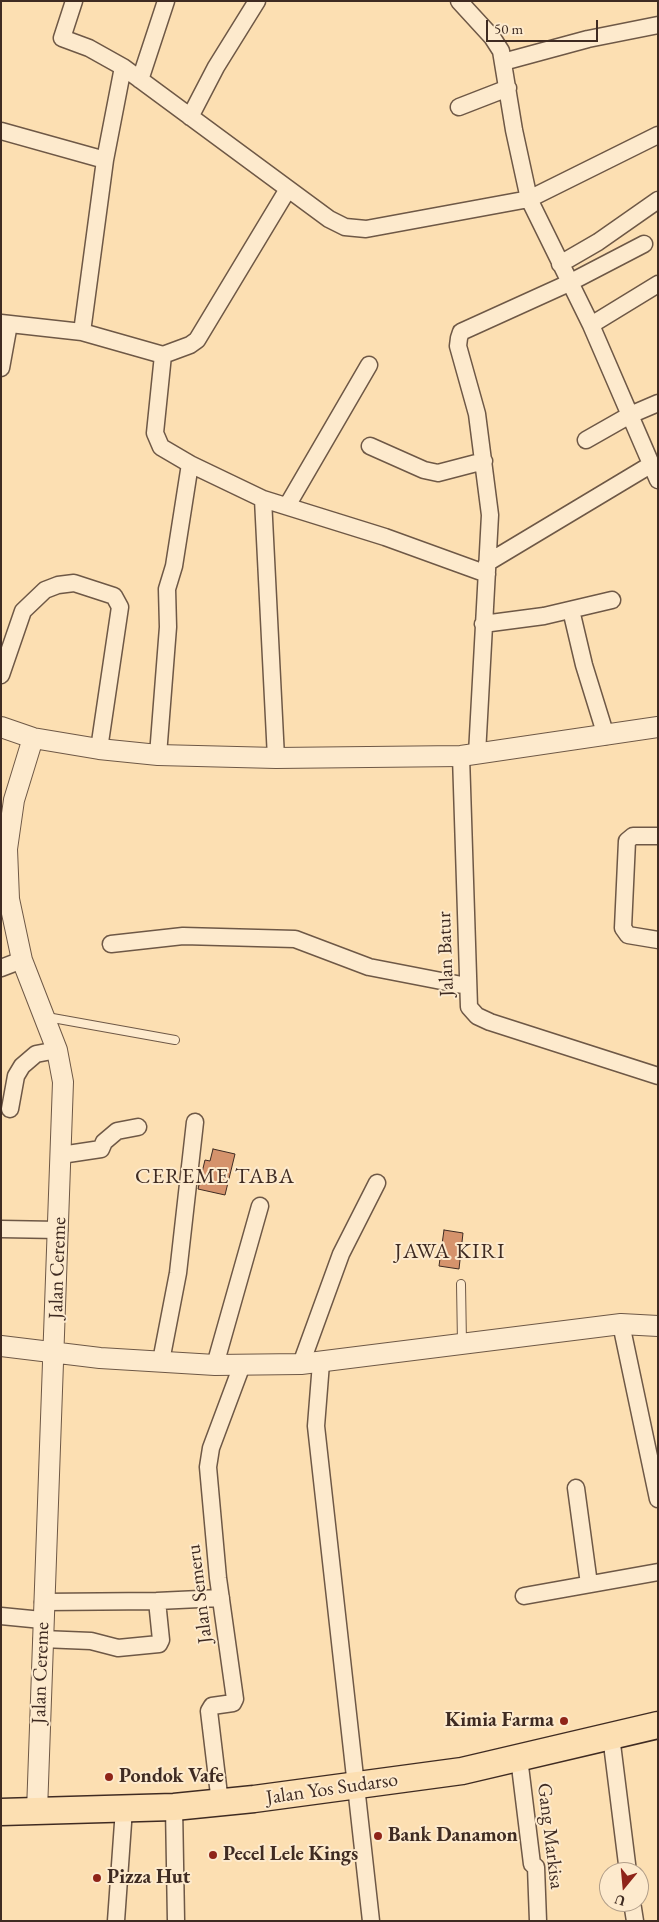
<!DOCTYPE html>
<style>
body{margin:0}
#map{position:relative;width:659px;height:1922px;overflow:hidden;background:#fcdfb2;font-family:"EB Garamond",serif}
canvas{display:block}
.frame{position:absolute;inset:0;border:2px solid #3f2b22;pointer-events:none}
.north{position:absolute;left:599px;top:1862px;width:50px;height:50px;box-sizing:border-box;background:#fdeacd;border:1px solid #b19e89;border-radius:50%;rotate:197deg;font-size:14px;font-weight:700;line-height:20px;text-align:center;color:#3f2b22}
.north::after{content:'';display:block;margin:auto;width:18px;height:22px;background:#8f2418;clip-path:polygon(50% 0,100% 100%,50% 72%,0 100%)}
.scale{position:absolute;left:486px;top:20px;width:112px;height:22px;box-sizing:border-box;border:2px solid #3f2b22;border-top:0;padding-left:6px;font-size:15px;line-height:18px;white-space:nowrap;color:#3f2b22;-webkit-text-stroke:4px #fdeacd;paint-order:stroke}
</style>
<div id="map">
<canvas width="659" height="1922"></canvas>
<div class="frame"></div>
<div class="north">U</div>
<div class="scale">50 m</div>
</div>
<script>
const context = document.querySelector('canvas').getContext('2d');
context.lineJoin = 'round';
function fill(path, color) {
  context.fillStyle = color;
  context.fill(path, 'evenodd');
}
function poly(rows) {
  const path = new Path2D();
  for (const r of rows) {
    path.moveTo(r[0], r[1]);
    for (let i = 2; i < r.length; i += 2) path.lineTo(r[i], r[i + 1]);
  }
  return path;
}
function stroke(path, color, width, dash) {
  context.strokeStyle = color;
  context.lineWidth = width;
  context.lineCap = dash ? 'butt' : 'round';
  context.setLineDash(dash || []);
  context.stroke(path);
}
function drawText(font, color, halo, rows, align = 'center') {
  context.font = font + ' "EB Garamond",serif';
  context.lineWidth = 4;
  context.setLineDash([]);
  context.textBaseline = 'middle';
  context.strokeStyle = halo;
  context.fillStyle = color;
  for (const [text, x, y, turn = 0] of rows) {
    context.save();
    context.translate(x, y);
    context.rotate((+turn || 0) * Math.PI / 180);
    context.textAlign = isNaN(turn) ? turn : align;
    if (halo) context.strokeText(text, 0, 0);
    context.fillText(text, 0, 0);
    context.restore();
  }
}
const building = poly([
 [213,1149,235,1154,225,1195,198,1189,205,1160,210,1161,213,1149],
 [444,1230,463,1233,459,1269,439,1266,444,1230]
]);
fill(building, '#d5936c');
stroke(building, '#3f2b22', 1);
const service = poly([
 [47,1017,175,1040],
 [461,1284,462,1343]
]);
const minor = poly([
 [74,1,62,38,89,48,123,67,329,219,345,227,366,229,529,199,658,135],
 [459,1,492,37,501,51,514,130,529,199,591,325,658,480],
 [503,62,588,39,658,25],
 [140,80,166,1],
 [459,107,508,88],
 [190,117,216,67,257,1],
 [1,131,105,160],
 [560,264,598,242,658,200],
 [1,323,82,332,163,355,155,433,161,447,190,464,263,499,276,758],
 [591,325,658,284],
 [82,332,105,160,123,67],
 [163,355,190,345,197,340,288,189],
 [1,368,9,324],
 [586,440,630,415,658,403],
 [370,446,424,470,438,473,484,461],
 [263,499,385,537,487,574],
 [287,506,369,365],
 [487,563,652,464],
 [571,610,584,665,606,736],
 [483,624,544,616,612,600],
 [1,675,23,611,45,590,58,585,74,583,114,596,120,607,99,749],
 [477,754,490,515,477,414,458,346,459,338,461,332,569,283,644,244],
 [158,755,168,627,167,589,174,566,190,464],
 [461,756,469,1007,477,1016,490,1022,658,1076],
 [658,836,633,836,627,841,623,928,628,935,658,940],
 [111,944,183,936,295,939,369,967,467,986],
 [1,968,22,960],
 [10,1109,16,1076,22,1066,36,1054,57,1050],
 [61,1155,101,1149,104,1142,117,1131,138,1127],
 [1,1229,59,1230],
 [621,1324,658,1499],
 [161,1361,178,1273,195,1122],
 [321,1363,316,1426,371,1921],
 [301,1364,341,1254,377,1183],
 [215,1365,260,1206],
 [576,1488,589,1584],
 [524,1596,658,1572],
 [157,1601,221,1598],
 [1,1616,42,1620],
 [42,1639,91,1641,118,1648,159,1644,161,1640,157,1601,43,1602],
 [611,1736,628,1872],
 [519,1758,532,1864,536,1867,538,1921],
 [220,1803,209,1711,212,1706,233,1703,235,1699,218,1578,208,1467,211,1448,242,1365],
 [174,1807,176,1921],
 [632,1902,635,1921],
 [116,1921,124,1809]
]);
const tertiary = poly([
 [1,727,33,738,99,749,158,755,276,758,461,756,658,727],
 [33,738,14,800,7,849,9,899,22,960,57,1050,63,1082,37,1811],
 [1,1346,100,1358,215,1365,301,1364,621,1324,658,1326]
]);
const trunk = poly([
 [1,1812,174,1807,254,1799,462,1771,658,1725]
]);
stroke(service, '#6e5846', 10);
stroke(minor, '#6e5846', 19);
stroke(tertiary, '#6e5846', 22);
stroke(trunk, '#3f2b22', 29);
stroke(service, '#fdeacd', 8);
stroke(minor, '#fdeacd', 16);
stroke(tertiary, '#fdeacd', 20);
stroke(trunk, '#fcdfb2', 26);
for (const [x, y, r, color] of [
 [564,1721,5,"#8f2418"],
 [109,1777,5,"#8f2418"],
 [378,1836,5,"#8f2418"],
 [213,1855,5,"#8f2418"],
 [97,1878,5,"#8f2418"]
]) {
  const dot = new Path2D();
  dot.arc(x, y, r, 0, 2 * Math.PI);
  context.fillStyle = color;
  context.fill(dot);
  stroke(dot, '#fdeacd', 2);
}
drawText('20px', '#3f2b22', '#fdeacd', [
 ["Jalan Batur",446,954,-92],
 ["Jalan Cereme",58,1268,-88],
 ["Jalan Semeru",200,1594,-97],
 ["Jalan Cereme",41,1673,-88],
 ["Jalan Yos Sudarso",332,1789,-8],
 ["Gang Markisa",550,1836,83]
]);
drawText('bold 20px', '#3f2b22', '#fdeacd', [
 ["Kimia Farma",554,1721,"right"],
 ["Pondok Vafe",119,1777],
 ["Bank Danamon",388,1836],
 ["Pecel Lele Kings",223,1855],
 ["Pizza Hut",107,1878]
], 'left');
context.letterSpacing = '1px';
drawText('22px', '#3f2b22', '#fdeacd', [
 ["CEREME TABA",215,1177],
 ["JAWA KIRI",450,1252]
]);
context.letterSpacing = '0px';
</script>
